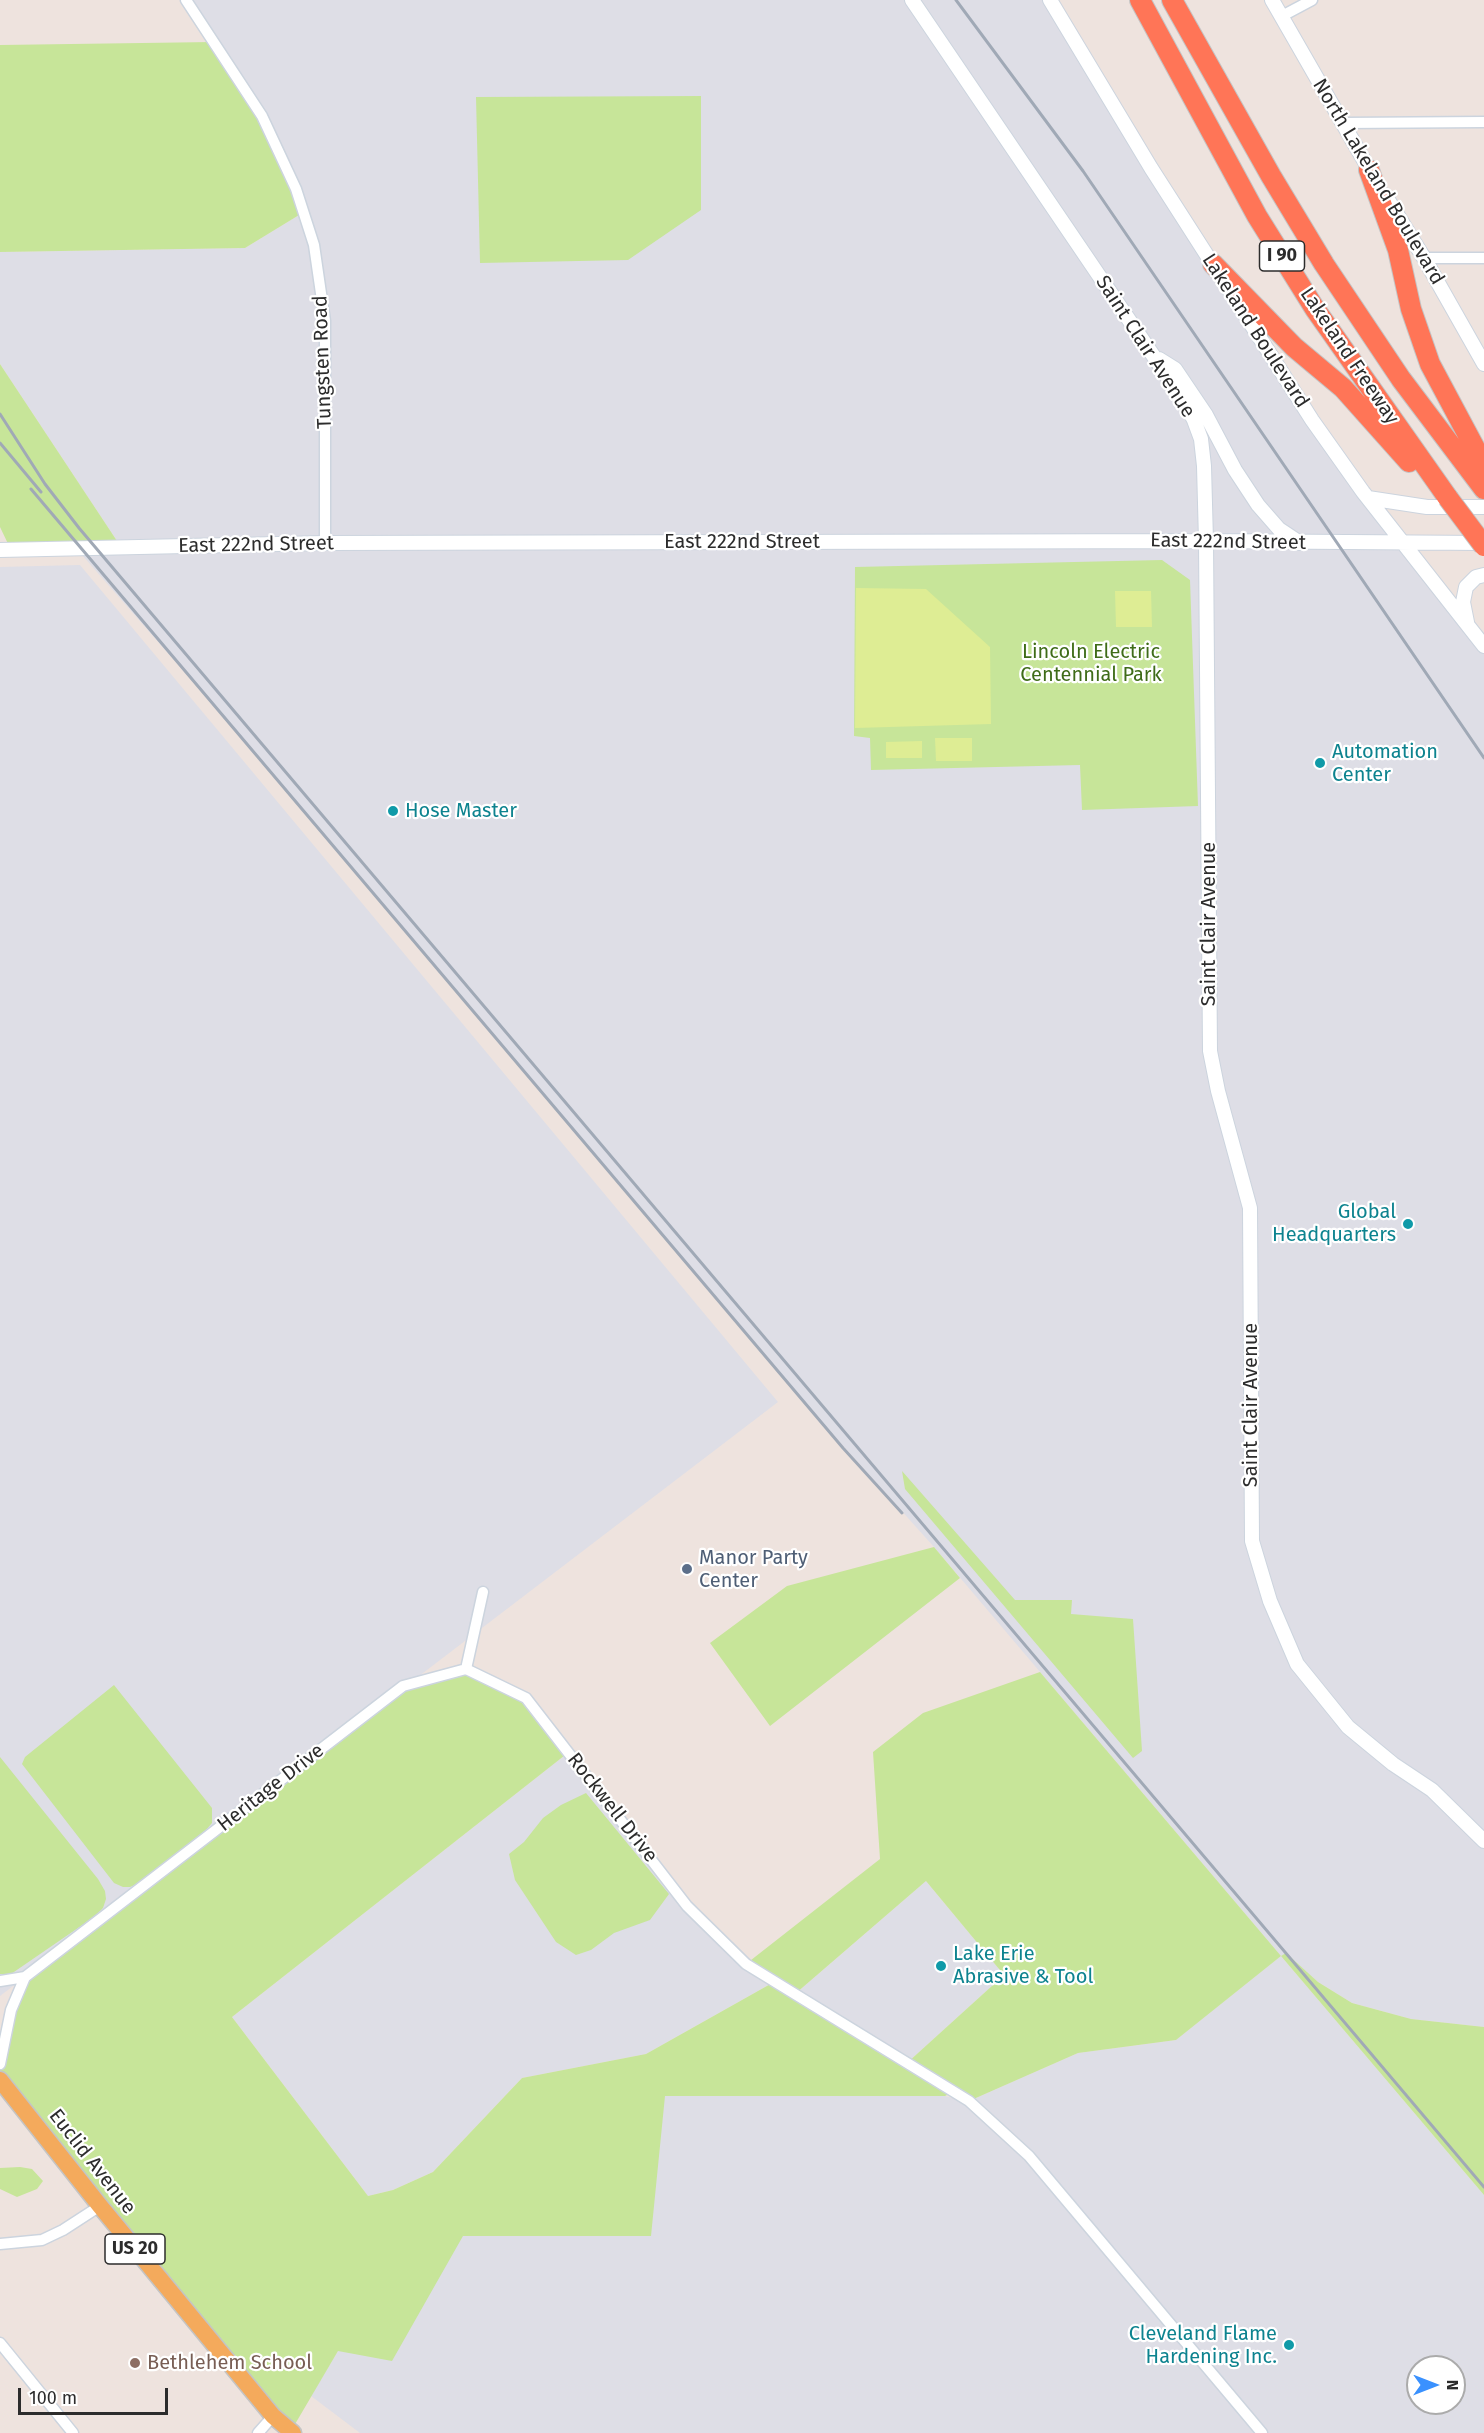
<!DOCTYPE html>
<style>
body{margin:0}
#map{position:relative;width:1484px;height:2433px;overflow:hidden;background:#eee3de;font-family:"Fira Sans",sans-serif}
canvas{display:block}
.north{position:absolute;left:1406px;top:2355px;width:60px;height:60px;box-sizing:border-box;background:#fff;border:2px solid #ababab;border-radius:50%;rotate:90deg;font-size:16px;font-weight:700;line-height:24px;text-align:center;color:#2c2c2c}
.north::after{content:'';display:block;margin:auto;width:21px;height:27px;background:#3a91fe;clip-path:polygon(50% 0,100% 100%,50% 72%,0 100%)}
.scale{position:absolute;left:18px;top:2388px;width:150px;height:27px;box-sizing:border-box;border:3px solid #2c2c2c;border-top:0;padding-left:8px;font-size:18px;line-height:21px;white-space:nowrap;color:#2c2c2c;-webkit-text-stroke:4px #fff;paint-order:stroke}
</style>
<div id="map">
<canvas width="1484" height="2433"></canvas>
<div class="north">N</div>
<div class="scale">100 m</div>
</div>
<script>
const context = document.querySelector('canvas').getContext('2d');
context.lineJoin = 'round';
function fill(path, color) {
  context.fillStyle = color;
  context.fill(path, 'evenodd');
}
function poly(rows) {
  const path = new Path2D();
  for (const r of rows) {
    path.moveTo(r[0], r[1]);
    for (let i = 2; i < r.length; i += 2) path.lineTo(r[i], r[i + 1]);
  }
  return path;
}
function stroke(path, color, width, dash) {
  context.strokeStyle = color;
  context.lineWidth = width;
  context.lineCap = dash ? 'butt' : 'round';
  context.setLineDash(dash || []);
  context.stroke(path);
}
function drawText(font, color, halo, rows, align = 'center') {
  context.font = font + ' "Fira Sans",sans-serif';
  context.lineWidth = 4.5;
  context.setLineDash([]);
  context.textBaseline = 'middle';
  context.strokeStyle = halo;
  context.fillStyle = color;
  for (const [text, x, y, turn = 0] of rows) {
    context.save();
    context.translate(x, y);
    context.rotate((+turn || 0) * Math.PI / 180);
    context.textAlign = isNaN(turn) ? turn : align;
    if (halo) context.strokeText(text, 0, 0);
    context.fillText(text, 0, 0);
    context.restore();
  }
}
fill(poly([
 [186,0,1050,0,1312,420,1484,646,1484,2027,1411,2019,1352,2003,1318,1982,1286,1954,1281,1956,1484,2195,1484,2433,1262,2433,1056,2187,969,2101,1078,2053,1176,2040,1281,1956,934,1547,793,1390,187,675,76,548,121,547,0,364,0,252,245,248,304,212],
 [1418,2367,1454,2367,1454,2403,1418,2403],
 [80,565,778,1402,0,1996,0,567],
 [569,1752,687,1906,774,1982,646,2054,522,2078,433,2172,393,2190,368,2196,232,2017],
 [926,1881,1004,1975,907,2063,794,1995],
 [665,2096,945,2096,967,2102,1053,2189,1258,2433,360,2433,311,2396,414,2225]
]), '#dedee6');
fill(poly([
 [213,42,262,116,304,212,245,248,0,252,0,45],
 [701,96,701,210,628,260,480,263,476,97],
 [0,364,121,547,11,550,0,527],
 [1162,560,1190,580,1198,806,1082,810,1080,765,871,770,870,738,854,736,855,567],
 [902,1471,1015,1600,1072,1600,1071,1614,1133,1619,1142,1751,1133,1758,905,1489],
 [934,1547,960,1578,770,1726,710,1643,787,1586],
 [466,1669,526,1698,569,1752,232,2017,368,2196,393,2190,433,2172,522,2078,646,2054,774,1982,746,1964,880,1859,873,1752,923,1713,1040,1672,1281,1956,1286,1953,1318,1982,1352,2003,1411,2019,1484,2027,1484,2195,1281,1956,1176,2040,1078,2053,969,2101,953,2092,945,2096,665,2096,651,2236,463,2236,392,2361,338,2351,291,2431,0,2080,0,2063,25,1977,403,1686],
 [926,1881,1004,1975,907,2063,795,1994],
 [114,1685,212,1808,212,1823,206,1830,139,1883,130,1887,123,1887,114,1883,22,1764,25,1757],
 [0,1757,98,1879,105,1891,106,1899,103,1908,94,1917,11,1974,0,1974],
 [586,1793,669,1894,650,1920,614,1933,591,1950,576,1955,556,1942,515,1880,509,1854,524,1842,543,1818,561,1805],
 [20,2167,32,2169,43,2181,37,2189,17,2197,0,2189,0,2168]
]), '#c7e599');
fill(poly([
 [856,588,926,589,990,647,991,724,855,728],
 [1115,591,1151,591,1152,627,1116,627],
 [935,738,972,738,972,761,936,761],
 [922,741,922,758,886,758,886,742]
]), '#deed94');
const minor = poly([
 [186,0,262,116,296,189,314,245,325,321,325,543],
 [1282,16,1312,0],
 [1343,123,1484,122],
 [1424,258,1484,258],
 [466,1669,526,1698,687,1906,746,1964,969,2101,1029,2156,1262,2433],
 [0,1981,25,1977,403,1686,466,1669,483,1592],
 [0,2064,11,2010,25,1977],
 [0,2244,42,2240,63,2230,100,2206],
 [0,2343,73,2433],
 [258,2433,273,2416]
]);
const tertiary = poly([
 [912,0,1182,398,1194,420,1201,439,1204,466,1206,541,1210,1051,1218,1091,1250,1208,1252,1541,1270,1601,1297,1664,1348,1727,1393,1764,1432,1790,1484,1841],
 [1050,0,1151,168,1217,271],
 [1272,0,1373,176],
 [1385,195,1424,258,1484,364],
 [1228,288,1312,420,1363,492,1484,646],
 [1159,359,1175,369,1206,415,1235,470,1258,505,1279,529,1300,543],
 [1368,498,1427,507,1484,507],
 [0,550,325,543,1207,541,1484,543],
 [1467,622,1463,602,1466,587,1476,577,1484,575]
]);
const primary = poly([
 [0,2080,100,2206,273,2416,293,2433]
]);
const motorway = poly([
 [1140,0,1257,216,1315,309,1448,498],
 [1172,0,1271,176,1324,264,1401,379,1484,489],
 [1369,170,1398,250,1411,309,1430,364,1484,465],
 [1213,264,1294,347,1343,388,1409,462]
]);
stroke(minor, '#ccd4de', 13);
stroke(tertiary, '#ccd4de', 16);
stroke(primary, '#c4c4c4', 19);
stroke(motorway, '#c4c4c4', 22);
stroke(minor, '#fff', 10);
stroke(tertiary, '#fff', 14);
stroke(primary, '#f4aa5c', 16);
stroke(motorway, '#ff7557', 20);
stroke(poly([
 [956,0,1083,171,1484,758],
 [0,414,45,484,79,528,1484,2187],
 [0,443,41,492],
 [31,489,843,1448,902,1513]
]), '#a0a9b6', 3);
const motorwayBridge = poly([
 [1448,498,1484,546]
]);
stroke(motorwayBridge, '#c4c4c4', 22, []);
stroke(motorwayBridge, '#ff7557', 20);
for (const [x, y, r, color] of [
 [1320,763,6,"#0f9aa8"],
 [393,811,6,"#0f9aa8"],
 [1408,1224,6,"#0f9aa8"],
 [687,1569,6,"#5c6f8a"],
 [941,1966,6,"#0f9aa8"],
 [1289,2345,6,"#0f9aa8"],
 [135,2363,6,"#8d6e63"]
]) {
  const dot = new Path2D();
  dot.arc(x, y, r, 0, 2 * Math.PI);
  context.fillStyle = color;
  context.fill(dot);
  stroke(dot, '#fff', 2);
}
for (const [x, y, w] of [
 [1282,256,45],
 [135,2249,60]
]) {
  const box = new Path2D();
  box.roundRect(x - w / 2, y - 15, w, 30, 4.5);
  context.fillStyle = '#fff';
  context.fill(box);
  stroke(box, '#2c2c2c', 1.5);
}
drawText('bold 18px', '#2c2c2c', null, [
 ["I 90",1282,256],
 ["US 20",135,2249]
]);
drawText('20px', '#2c2c2c', '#fff', [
 ["North Lakeland Boulevard",1378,182,59],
 ["Lakeland Boulevard",1255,331,57],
 ["Saint Clair Avenue",1145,347,57],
 ["Lakeland Freeway",1349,356,56],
 ["Tungsten Road",323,362,-92],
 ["East 222nd Street",742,542],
 ["East 222nd Street",1228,542,1],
 ["East 222nd Street",256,545,-1],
 ["Saint Clair Avenue",1209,924,-90],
 ["Saint Clair Avenue",1251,1405,-90],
 ["Heritage Drive",271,1788,-38],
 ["Rockwell Drive",612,1808,52],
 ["Euclid Avenue",92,2162,52]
]);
drawText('20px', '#3f6c19', '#fff', [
 ["Lincoln Electric",1091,652],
 ["Centennial Park",1091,675]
]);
drawText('20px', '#0d838f', '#fff', [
 ["Automation",1332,752],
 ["Center",1332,775],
 ["Hose Master",405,811],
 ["Global",1396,1212,"right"],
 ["Headquarters",1396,1235,"right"],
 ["Lake Erie",953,1954],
 ["Abrasive & Tool",953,1977],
 ["Cleveland Flame",1277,2334,"right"],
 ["Hardening Inc.",1277,2357,"right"]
], 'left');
drawText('20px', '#4e5e75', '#fff', [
 ["Manor Party",699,1558],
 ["Center",699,1581]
], 'left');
drawText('20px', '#785e54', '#fff', [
 ["Bethlehem School",147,2363]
], 'left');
</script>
